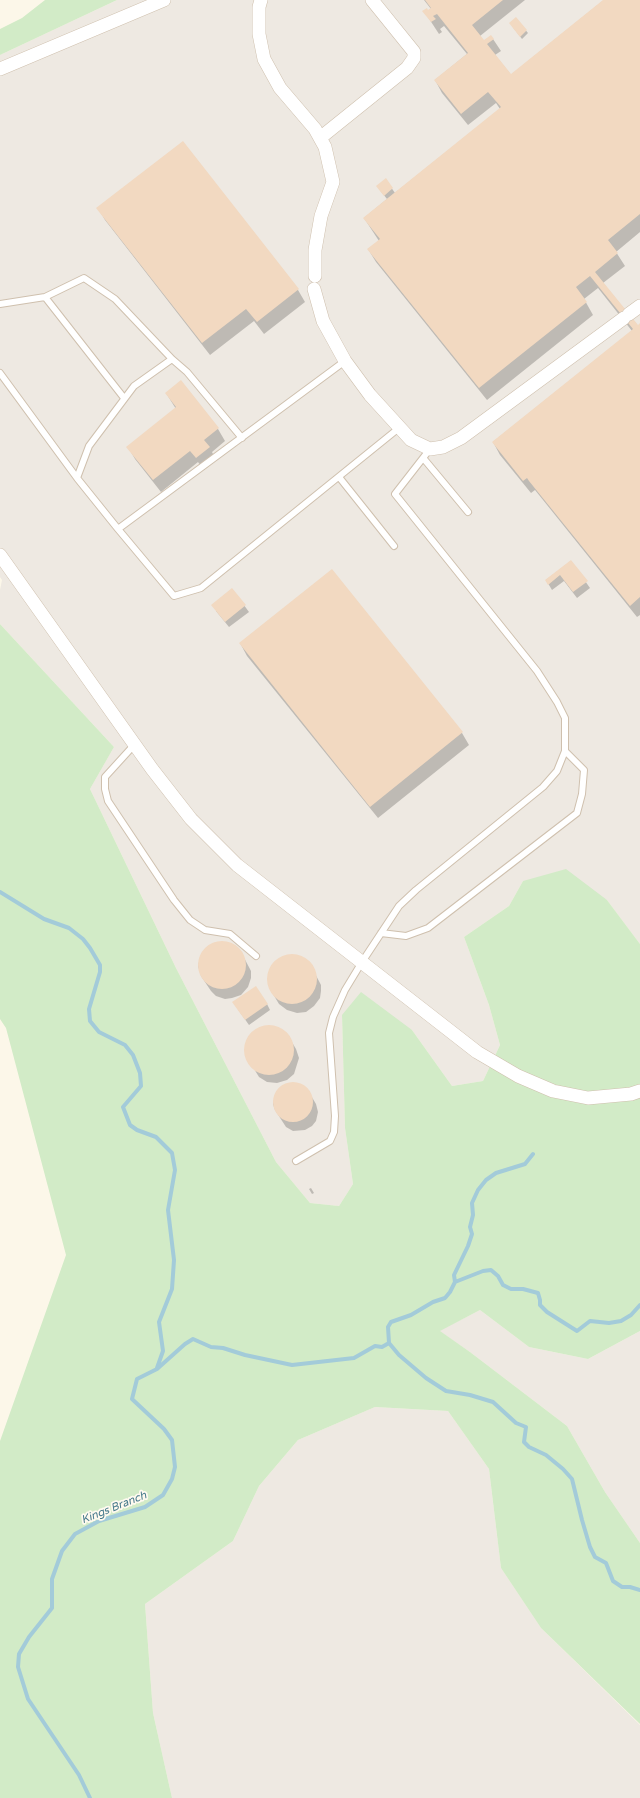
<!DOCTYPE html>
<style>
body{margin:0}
canvas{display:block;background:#fcf7e9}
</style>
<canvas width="640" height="1798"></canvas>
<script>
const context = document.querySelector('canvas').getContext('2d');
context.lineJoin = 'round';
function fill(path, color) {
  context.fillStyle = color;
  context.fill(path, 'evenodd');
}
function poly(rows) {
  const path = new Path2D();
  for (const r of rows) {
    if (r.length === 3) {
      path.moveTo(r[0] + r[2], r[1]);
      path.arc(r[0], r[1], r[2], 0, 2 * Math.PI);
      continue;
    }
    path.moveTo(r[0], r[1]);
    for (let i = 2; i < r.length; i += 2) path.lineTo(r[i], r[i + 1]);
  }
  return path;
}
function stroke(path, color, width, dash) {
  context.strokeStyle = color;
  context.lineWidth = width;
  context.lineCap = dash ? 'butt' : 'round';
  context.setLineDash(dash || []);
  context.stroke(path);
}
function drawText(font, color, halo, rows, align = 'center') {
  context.font = font + ' "Varela Round",sans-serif';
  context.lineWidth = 3.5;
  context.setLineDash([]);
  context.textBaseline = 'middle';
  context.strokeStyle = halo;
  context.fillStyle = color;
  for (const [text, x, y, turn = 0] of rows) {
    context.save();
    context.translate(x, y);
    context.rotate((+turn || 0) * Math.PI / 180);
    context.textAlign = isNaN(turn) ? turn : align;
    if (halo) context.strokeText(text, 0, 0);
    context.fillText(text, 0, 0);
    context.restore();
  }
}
fill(poly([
 [117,0,640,0,640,944,607,900,523,881,509,906,464,937,489,1005,500,1045,483,1081,452,1086,412,1030,342,1016,345,1128,353,1184,339,1206,310,1203,276,1162,176,968,90,789,114,747,0,624,0,590,2,580,0,577,0,55],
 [480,1310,529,1347,588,1359,640,1331,640,1543,605,1492,567,1426,470,1352,439,1331],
 [375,1407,448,1411,489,1469,501,1568,541,1628,640,1725,640,1798,172,1798,153,1713,145,1604,233,1541,259,1486,298,1440]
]), '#eee9e2');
fill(poly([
 [45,0,117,0,0,55,0,29,22,18],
 [0,624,114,747,90,789,176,968,276,1162,310,1203,339,1206,353,1184,345,1128,342,1015,361,992,412,1030,452,1086,483,1081,500,1045,489,1005,464,937,509,906,523,881,566,869,607,900,640,944,640,1331,588,1359,529,1347,480,1310,440,1331,470,1352,567,1426,605,1492,640,1543,640,1724,541,1628,501,1568,489,1469,448,1411,375,1407,298,1440,259,1486,233,1541,145,1604,153,1713,172,1798,0,1798,0,1441,66,1255,6,1028,0,1019]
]), '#d2ebc7');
fill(poly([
 [424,0,525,0,480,36,484,42,493,39,501,51,495,55,511,75,604,0,640,0,640,232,616,252,625,266,603,283,638,326,640,325,640,615,637,617,535,490,531,493,500,455,493,442,632,331,598,288,584,299,593,315,487,400,376,262,368,249,379,241,364,218,387,199,379,189,386,180,395,193,500,109,496,103,468,125,442,93,435,80,467,54,444,26,440,29,442,32,439,34,424,11,428,11,431,9],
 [516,19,528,33,522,39,512,26],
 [98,208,298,290,305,302,264,334,254,321,210,355,105,220],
 [166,393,218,429,225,441,212,452,216,460,204,470,198,462,161,492,135,459,128,447,176,409],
 [571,561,590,588,577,598,564,581,552,590,546,580],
 [232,589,249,612,229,627,216,611],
 [240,643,462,733,469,745,378,818,247,656],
 [224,942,234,945,241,952,251,971,251,978,248,987,241,995,232,998,225,999,216,996,211,991,201,976,198,966,200,957,206,948,214,943],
 [295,956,304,959,311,966,321,985,321,991,320,998,314,1006,306,1012,297,1013,287,1010,279,1004,270,989,268,979,270,970,276,962,285,957],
 [267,1004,270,1010,249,1025,237,1008],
 [269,1026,278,1028,287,1034,296,1049,299,1058,294,1074,287,1080,277,1083,267,1082,259,1077,248,1059,246,1049,247,1043,252,1034,259,1028],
 [293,1083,299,1084,307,1089,316,1104,318,1112,316,1121,312,1126,305,1130,293,1131,286,1127,275,1110,273,1104,275,1095,285,1085],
 [311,1188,314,1193,312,1194,309,1189]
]), '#0003');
stroke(poly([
 [0,892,44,919,69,928,83,939,90,948,100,965,100,972,89,1009,90,1021,99,1032,125,1045,133,1055,140,1073,141,1086,123,1107,130,1125,137,1130,156,1137,172,1153,175,1170,168,1210,174,1260,172,1289,159,1322,163,1351,157,1368],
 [533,1154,525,1164,496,1173,486,1180,478,1190,472,1203,473,1215,470,1227,472,1234,468,1246,454,1275,455,1282,450,1292,445,1298,433,1302,411,1315,391,1322,388,1327,389,1343,399,1355,426,1378,446,1391,470,1395,493,1402,516,1423,526,1427,524,1442,529,1447,546,1455,563,1469,572,1479,582,1520,590,1547,595,1557,606,1563,613,1581,622,1587,630,1587,640,1590],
 [455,1282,483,1271,491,1270,498,1276,503,1285,511,1289,523,1289,538,1293,540,1300,540,1305,547,1312,577,1331,590,1321,609,1323,621,1321,631,1315,640,1305],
 [90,1798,79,1775,28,1699,18,1667,19,1654,29,1637,52,1608,52,1579,62,1551,75,1534,99,1521,145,1507,163,1495,172,1479,175,1467,172,1440,164,1429,132,1399,137,1379,157,1369,185,1344,193,1339,211,1347,223,1348,245,1355,292,1365,354,1358,375,1346,382,1347,389,1343]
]), '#a3cbd9', 4);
fill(poly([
 [425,0,503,0,472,25,484,40,491,35,494,39,487,44,511,74,603,0,640,0,640,214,608,240,618,253,595,272,638,325,640,323,640,597,630,606,529,481,527,478,523,481,492,442,633,329,590,276,576,287,587,302,479,388,367,249,380,239,363,218,501,107,488,92,461,114,434,80,468,53,437,14,433,16,436,19,431,22,422,11,427,8,428,10,431,8],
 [516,17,527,30,520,37,509,23],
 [183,141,299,289,257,322,246,309,202,343,96,208],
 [386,178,393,188,384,196,376,186],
 [181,380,219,428,204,440,210,447,196,458,190,451,153,480,126,447,176,407,165,393],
 [571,560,588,581,573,592,560,575,548,585,545,580],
 [332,569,463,732,370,807,239,643],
 [232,588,246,605,225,622,211,605],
 [222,965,24],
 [292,979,25],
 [256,986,268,1004,245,1020,232,1002],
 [269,1050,25],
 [293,1102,20]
]), '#f2d9c1');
const service = poly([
 [0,304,45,297],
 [345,361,118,529,174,596,201,588,399,428],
 [0,373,77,478],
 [124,398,45,297,84,278,115,299,172,359],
 [424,459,468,512],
 [339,477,394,546],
 [118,529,77,478,89,446,134,386,172,359,187,372,242,438],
 [135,744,105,777,105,789,108,801,174,900,190,920,205,930,230,934,256,956],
 [381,933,406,936,428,928,577,813,582,794,584,770,565,751],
 [296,1161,330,1141,334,1132,335,1116,329,1033,333,1017,345,990,362,962,399,906,416,890,543,787,557,771,565,751,565,718,557,702,537,671,395,494,430,449]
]);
const minor = poly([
 [261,0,259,7,259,34,264,59,280,88,315,129,325,147,333,182,321,216,315,250,315,276],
 [0,69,164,0],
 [320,138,407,68,414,58,414,52,372,0],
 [314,289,323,321,345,361,370,395,411,440,430,449,443,447,461,438,624,318],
 [629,314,640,306],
 [0,555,152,769,191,819,237,865,477,1052,518,1076,553,1091,588,1098,631,1094,640,1091]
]);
stroke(service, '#cfc0ae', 8);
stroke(minor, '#cfc0ae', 14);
stroke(service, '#fff', 6);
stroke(minor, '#fff', 13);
drawText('italic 11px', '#46798b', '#fffaf0', [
 ["Kings Branch",114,1508,-22]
]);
</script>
